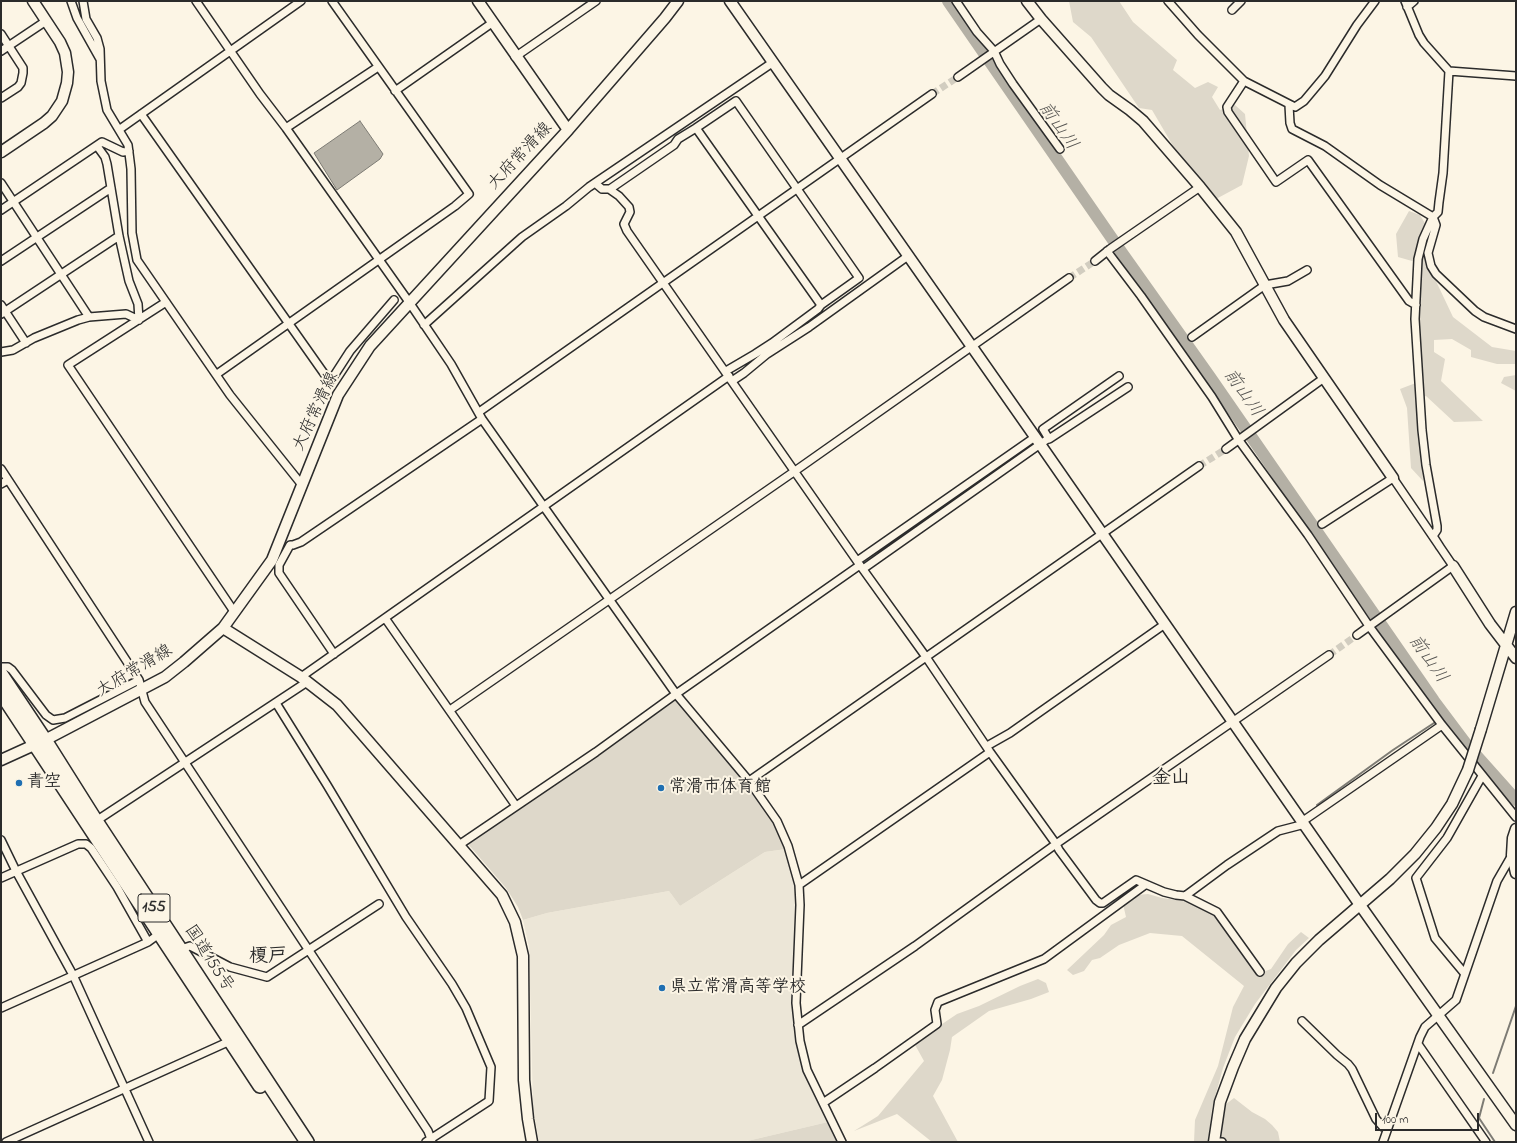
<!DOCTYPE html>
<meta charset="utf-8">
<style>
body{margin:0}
#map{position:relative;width:1517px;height:1143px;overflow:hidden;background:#fcf5e5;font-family:"Indie Flower",sans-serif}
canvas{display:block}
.frame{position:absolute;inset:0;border:2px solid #2b2b2b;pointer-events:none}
.scale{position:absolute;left:1375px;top:1113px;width:104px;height:18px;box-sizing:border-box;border:2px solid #2b2b2b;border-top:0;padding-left:5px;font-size:12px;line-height:14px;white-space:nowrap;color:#2b2b2b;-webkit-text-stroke:3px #fcf5e5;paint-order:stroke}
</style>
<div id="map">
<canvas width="1517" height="1143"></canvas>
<div class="frame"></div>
<div class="scale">100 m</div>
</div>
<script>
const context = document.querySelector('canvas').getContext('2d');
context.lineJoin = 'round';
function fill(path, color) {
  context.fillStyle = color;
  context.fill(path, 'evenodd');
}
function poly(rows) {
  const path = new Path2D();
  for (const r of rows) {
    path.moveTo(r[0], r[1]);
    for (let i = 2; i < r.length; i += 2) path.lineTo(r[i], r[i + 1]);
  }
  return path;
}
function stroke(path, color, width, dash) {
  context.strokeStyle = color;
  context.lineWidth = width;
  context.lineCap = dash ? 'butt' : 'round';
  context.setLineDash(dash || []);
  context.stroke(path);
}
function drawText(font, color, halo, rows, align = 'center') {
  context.font = font + ' "Indie Flower","Klee One",sans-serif';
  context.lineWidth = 4;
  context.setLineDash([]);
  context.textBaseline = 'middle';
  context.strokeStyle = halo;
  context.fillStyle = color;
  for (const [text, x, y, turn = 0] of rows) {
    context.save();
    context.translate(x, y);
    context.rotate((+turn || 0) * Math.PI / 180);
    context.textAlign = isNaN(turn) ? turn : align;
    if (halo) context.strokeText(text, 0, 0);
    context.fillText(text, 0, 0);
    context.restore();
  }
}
fill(poly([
 [786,849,795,886,793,1009,797,1042,804,1073,828,1122,743,1142,539,1142,533,1108,529,947,523,920,547,913,669,891,680,906,765,852]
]), '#ece6d7');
fill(poly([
 [1069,1,1119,1,1133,22,1177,60,1173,70,1195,88,1208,82,1218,87,1212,97,1220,110,1235,105,1245,114,1249,156,1242,185,1216,199,1179,156,1152,110,1139,108,1091,37,1073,22],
 [1409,211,1420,215,1426,225,1423,232,1428,238,1426,260,1453,317,1492,347,1516,351,1516,364,1497,364,1471,357,1471,350,1452,339,1434,340,1434,352,1445,359,1441,381,1483,421,1454,422,1426,396,1418,399,1423,481,1411,468,1407,408,1400,389,1421,381,1417,318,1420,258,1412,261,1398,257,1396,234],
 [1516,375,1516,391,1501,383,1504,377],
 [675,698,766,808,777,824,786,849,765,852,680,906,669,891,547,913,523,920,518,907,506,888,467,843],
 [1148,894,1162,898,1192,902,1214,912,1258,974,1271,969,1288,944,1301,932,1309,938,1296,950,1255,1004,1235,1037,1223,1068,1212,1108,1208,1142,1194,1142,1195,1120,1218,1066,1233,1007,1244,986,1182,936,1150,933,1119,945,1100,958,1092,960,1084,971,1073,975,1067,970,1104,935,1111,925,1126,917,1123,904,1137,895],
 [1038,979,1046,983,1049,992,1031,999,989,1011,952,1037,950,1050,942,1080,933,1096,958,1142,932,1142,897,1114,854,1131,878,1116,924,1061,914,1043,957,1014,979,1006,1020,986],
 [1234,1098,1252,1112,1265,1119,1272,1125,1278,1132,1280,1142,1229,1142,1220,1140,1226,1104],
 [828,1122,838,1142,743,1142]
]), '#ded8ca');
const water = poly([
 [360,121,383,154,380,159,337,190,314,153,360,121]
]);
fill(water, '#b4b0a5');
stroke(water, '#7d7b74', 1);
stroke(poly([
 [1441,719,1445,716],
 [1317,805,1393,750,1437,721],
 [1493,1073,1516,1006],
 [1484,1099,1479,1118,1495,1142]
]), '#7d7b74', 2);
stroke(poly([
 [948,1,1122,253,1210,377,1434,701,1467,745,1516,800]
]), '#b4b0a5', 12);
stroke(poly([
 [932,94,958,77],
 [1069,278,1095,261],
 [1199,466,1226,449],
 [1329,655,1357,635]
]), '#d2cdc0', 7, [7, 3.5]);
const street = poly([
 [71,1,77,18,100,59],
 [83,1,86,19,97,38,100,49,101,81,107,110,128,145,131,169,132,233,137,260,230,395,302,485],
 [196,1,260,94,286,128,409,302,451,364,482,419,676,694,749,781,777,821,788,846,799,885,800,905,796,1003,800,1041,807,1070,842,1142],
 [956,1,977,32,994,51,1000,64,1013,84,1060,149],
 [1168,1,1198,35,1244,81,1295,107,1304,101,1325,76,1357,25,1375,1],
 [1405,1,1419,35,1424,43,1449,71,1516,76],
 [1407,7,1414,1],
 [1232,10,1241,1],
 [1,34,23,68,23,73,21,83,18,87,1,98],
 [1,51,46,21],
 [515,57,596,1],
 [958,77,1041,19],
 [1244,81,1227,107,1228,112,1276,182,1308,160,1409,301,1416,305],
 [395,91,492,23],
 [1289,105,1290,123,1292,129,1325,146,1380,185,1433,217,1436,225,1428,253,1431,266,1436,274,1475,311,1484,317,1516,329],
 [141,114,330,382,350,351,394,300],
 [286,128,378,67],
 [120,129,301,1],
 [1,183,89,317],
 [595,183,602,189,609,189,619,196,629,207,630,212,624,224,627,231,857,561,926,657,990,752,1056,844,1059,850,1096,900,1100,903,1103,903,1136,880,1164,892,1176,895,1185,896,1217,912,1260,972],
 [610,189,674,145,678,139,696,128],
 [1,210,102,142,123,152,129,151],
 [1107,251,1141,296,1212,397,1238,439,1308,535,1369,626,1442,725,1516,817],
 [1,261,111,188],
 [1095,261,1110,249,1200,187],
 [166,302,68,365,235,613],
 [1,305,26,343],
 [1,314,119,236],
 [424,325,522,237,566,206,589,187,772,63],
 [1192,337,1265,285,1288,281,1307,270],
 [1,352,13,350,34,338,78,320,89,317,126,314,139,320,138,304,129,281,119,236,107,164,105,157,97,146],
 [726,371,755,354,772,343,818,309,821,305,859,278,736,101,696,128,821,305],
 [217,374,455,206,469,194,332,1],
 [1119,376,1043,429,1049,439,1128,387],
 [732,381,744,373,767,354,809,327,908,256],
 [479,412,932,94],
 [1226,449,1324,378],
 [1,469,139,680,145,702,428,1131,432,1142],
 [1,484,8,480],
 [1322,524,1393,478,1453,566,1357,635],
 [1440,547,1433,536,1437,530,1437,526,1426,465,1422,430,1415,319,1418,259,1423,239,1433,217,1438,212,1439,202,1443,173,1449,71],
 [857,561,1035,437],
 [863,569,1049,438],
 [385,618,516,806],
 [334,654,279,573,279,565,290,545,293,545,301,542,482,419],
 [1,667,8,667,12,670,46,715,53,720,65,718,139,680],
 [301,677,729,376],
 [276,703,327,785,406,917,452,984,466,1008,491,1067,489,1101,426,1142],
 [450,710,795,471,1069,278],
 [987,746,1010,733,1165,624],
 [749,781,1199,466],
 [96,821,307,682],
 [1303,821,1442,725],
 [1,840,16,871,73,975,149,1142],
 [459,845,596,752,676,694,860,565],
 [1,878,78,844,86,844,91,848,117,887,148,942],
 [799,885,990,752],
 [1185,896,1227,865,1278,831,1305,824],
 [181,949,190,946,230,967,267,977,379,904],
 [1465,974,1435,938,1416,878,1447,838,1482,776],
 [1,1008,148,942,159,934],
 [1302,1021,1337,1055,1348,1064,1352,1069,1376,1119,1383,1127,1387,1129],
 [798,1025,915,946,1056,844,1329,655],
 [1418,1044,1486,1142],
 [823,1103,875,1068,937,1024,935,1010,938,1002,1044,959,1145,885],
 [6,1142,230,1041],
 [1214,1142,1222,1142],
 [1383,1142,1420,1037,1425,1027,1456,1000,1497,881,1512,855]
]);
const secondary = poly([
 [478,1,568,130],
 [730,1,1040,444,1360,905,1516,1125],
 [1027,1,1041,19,1102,88,1109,95,1130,110,1143,121,1200,187,1236,232,1284,320,1393,478],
 [1,152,44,123,52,116,62,101,67,83,68,72,65,53,60,42,33,1],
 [1453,566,1490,624,1516,658],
 [223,628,301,677,337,705,502,895,515,922,523,956,524,1080,528,1119,532,1142],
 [1481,729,1516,612],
 [1,760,45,740,165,677,184,662,223,628,272,560,338,395,370,346,568,130,665,18,678,1],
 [1516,829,1513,838,1512,855,1516,873],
 [1214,1142,1220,1102,1233,1067,1245,1039,1276,988,1296,963,1319,940,1390,879,1415,854,1436,828,1452,804,1468,770]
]);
const highway = poly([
 [1,674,45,740,96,821,307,1142],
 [1,693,260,1086]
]);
stroke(street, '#2b2b2b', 10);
stroke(secondary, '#2b2b2b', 13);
stroke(highway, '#2b2b2b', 16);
stroke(street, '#fcf5e5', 7);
stroke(secondary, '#fcf5e5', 10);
stroke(highway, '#fcf5e5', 13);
const secondaryBridge = poly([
 [1468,770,1481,729]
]);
stroke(secondaryBridge, '#2b2b2b', 13, []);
stroke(secondaryBridge, '#fcf5e5', 10);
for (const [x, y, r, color] of [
 [19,783,4,"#1f6fb2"],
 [661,788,4,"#1f6fb2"],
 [662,988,4,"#1f6fb2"]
]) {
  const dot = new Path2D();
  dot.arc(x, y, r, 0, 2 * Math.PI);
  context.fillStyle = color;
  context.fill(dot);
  stroke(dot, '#fcf5e5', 1.5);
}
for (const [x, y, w] of [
 [154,908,32]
]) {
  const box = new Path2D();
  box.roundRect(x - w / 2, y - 14, w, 28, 3);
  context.fillStyle = '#fcf5e5';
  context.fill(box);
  stroke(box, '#2b2b2b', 1);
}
drawText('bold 16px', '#2b2b2b', null, [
 ["155",154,908]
]);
drawText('17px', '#2b2b2b', '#fcf5e5', [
 ["大府常滑線",521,157,-47],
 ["大府常滑線",317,412,-65],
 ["大府常滑線",135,672,-31],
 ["国道155号",208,959,57]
]);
drawText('bold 17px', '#2b2b2b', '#fcf5e5', [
 ["青空",27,783],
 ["常滑市体育館",669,788],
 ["県立常滑高等学校",670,988]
], 'left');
drawText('italic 18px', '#545350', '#fcf5e5', [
 ["前山川",1057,127,55],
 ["前山川",1242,394,55],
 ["前山川",1427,660,55]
]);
drawText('bold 19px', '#2b2b2b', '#fcf5e5', [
 ["金山",1171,780],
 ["榎戸",268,958]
]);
</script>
